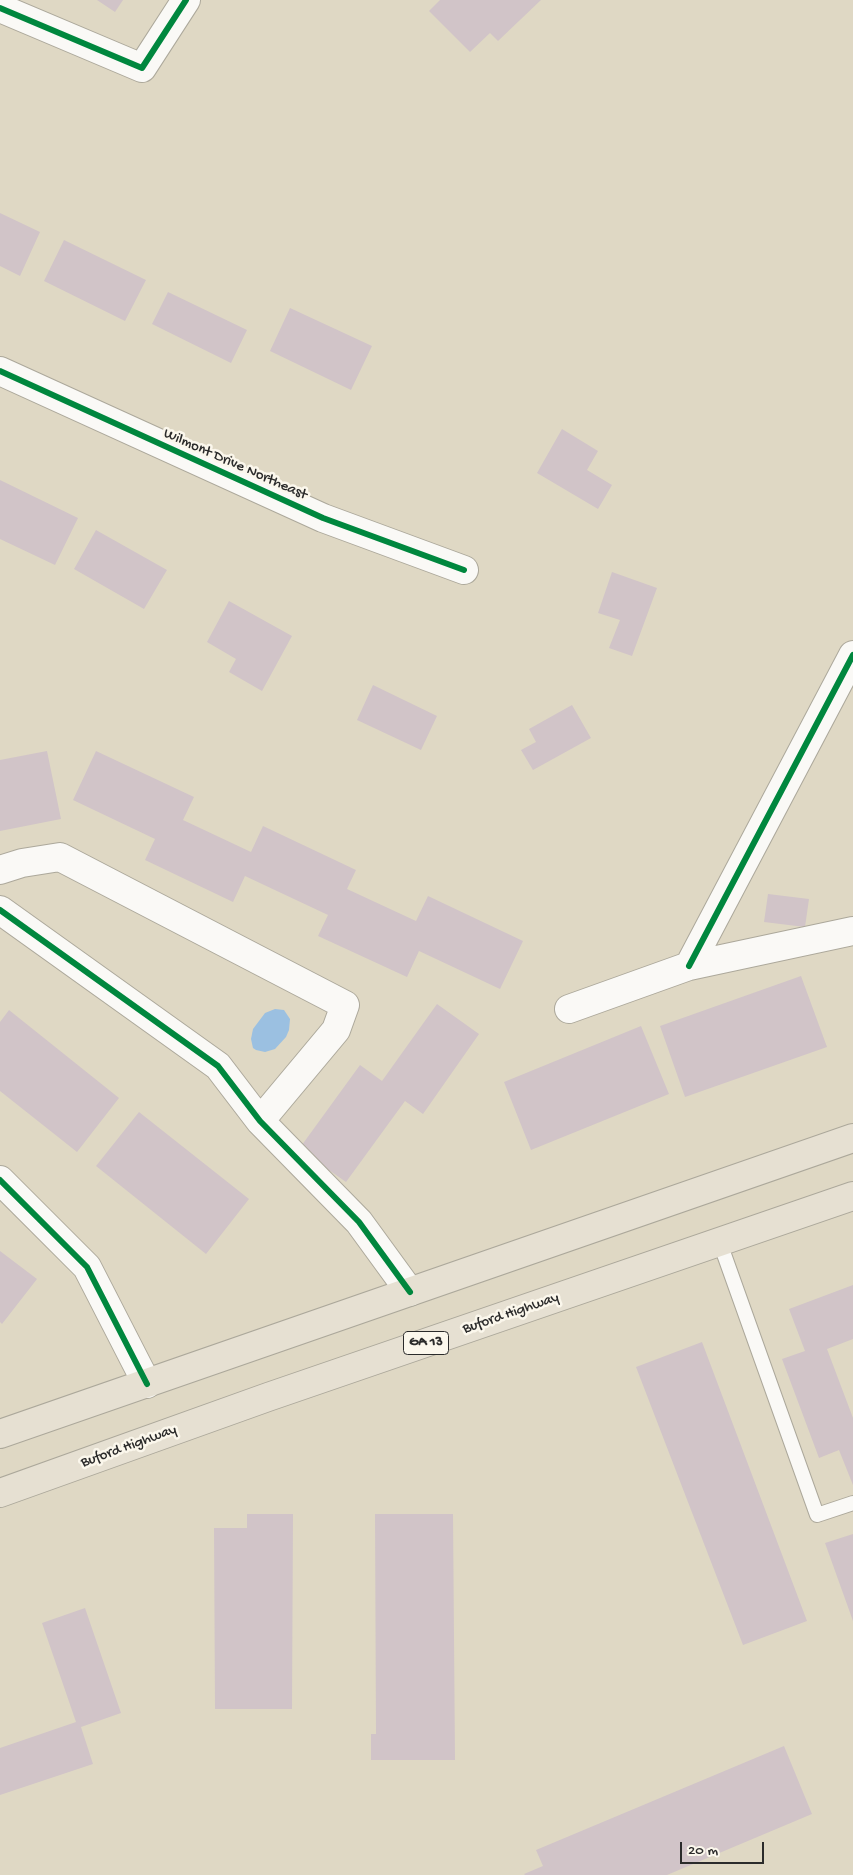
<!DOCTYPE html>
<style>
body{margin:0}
#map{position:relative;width:853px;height:1875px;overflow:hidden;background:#dfd8c4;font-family:"Gochi Hand",sans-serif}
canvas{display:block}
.scale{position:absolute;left:680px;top:1842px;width:84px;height:22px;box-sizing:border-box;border:2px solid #2b2b2b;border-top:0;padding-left:6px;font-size:15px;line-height:18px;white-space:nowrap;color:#2b2b2b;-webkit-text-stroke:4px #fbf7ec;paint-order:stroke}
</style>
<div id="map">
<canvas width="853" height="1875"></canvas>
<div class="scale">20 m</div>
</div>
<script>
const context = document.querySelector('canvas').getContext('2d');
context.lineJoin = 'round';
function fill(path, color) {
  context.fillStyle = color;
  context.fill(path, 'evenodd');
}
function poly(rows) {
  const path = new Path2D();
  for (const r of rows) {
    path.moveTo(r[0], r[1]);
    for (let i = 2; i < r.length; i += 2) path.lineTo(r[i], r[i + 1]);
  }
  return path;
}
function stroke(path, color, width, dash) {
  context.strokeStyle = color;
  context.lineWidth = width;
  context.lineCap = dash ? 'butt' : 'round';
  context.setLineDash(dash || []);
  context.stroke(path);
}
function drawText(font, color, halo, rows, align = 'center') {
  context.font = font + ' "Gochi Hand",sans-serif';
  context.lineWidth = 5;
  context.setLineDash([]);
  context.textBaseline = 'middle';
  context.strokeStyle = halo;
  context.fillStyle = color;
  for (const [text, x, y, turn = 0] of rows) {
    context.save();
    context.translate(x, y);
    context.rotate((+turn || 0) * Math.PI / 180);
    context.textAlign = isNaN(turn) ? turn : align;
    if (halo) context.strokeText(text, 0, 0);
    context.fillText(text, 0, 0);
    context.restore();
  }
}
fill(poly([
 [275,1009,284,1010,290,1019,289,1030,286,1037,275,1049,265,1052,256,1050,253,1048,251,1039,253,1029,265,1013]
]), '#9bc0e1');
fill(poly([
 [97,0,123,0,115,12],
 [440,0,541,0,498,41,490,33,470,52,429,11],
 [0,213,40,232,20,276,0,266],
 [64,240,146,280,125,321,44,281],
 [168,292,247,330,231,363,152,324],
 [290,308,372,346,351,390,270,351],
 [562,429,598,451,587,470,612,485,598,509,537,473],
 [0,480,78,518,55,565,0,539],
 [96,530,167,570,144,609,74,569],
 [612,572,657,588,632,656,609,648,620,620,598,613],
 [229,601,292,636,262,691,229,672,236,659,207,642],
 [373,685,437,716,421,750,357,720],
 [572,705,591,738,533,770,521,750,536,742,529,729],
 [47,751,61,819,0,831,0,760],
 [96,751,194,797,183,820,251,852,263,826,356,870,347,889,416,921,428,896,523,941,500,989,419,951,407,977,318,936,328,915,245,876,233,902,145,860,155,839,73,800],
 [768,894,809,899,805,927,764,922],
 [801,976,827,1047,685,1097,660,1026],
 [437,1004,479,1034,423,1114,405,1101,346,1182,299,1149,360,1065,382,1081],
 [9,1010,119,1098,77,1152,0,1091,0,1022],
 [641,1026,669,1094,531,1150,504,1082],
 [139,1112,249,1199,206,1254,96,1166],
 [0,1251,37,1279,2,1324,0,1322],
 [853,1285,853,1339,827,1349,853,1418,853,1485,839,1450,819,1458,782,1359,805,1351,789,1309],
 [702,1342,807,1621,743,1645,636,1367],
 [247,1514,293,1514,292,1709,215,1709,214,1528,247,1528],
 [375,1514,453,1514,455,1760,371,1760,371,1734,376,1734],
 [853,1534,853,1621,825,1543],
 [85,1608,121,1713,81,1727,93,1764,0,1795,0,1748,76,1722,42,1623],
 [784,1746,812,1814,667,1875,525,1875,524,1874,543,1866,536,1850]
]), '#d1c4c8');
const service = poly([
 [720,1243,817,1515,853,1503]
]);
const minor = poly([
 [0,8,142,68,186,0],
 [0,371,323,518,464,570],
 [0,870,22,863,60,857,345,1005,336,1030,260,1121],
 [0,910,218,1066,260,1121,359,1222,410,1292],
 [689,966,853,655],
 [569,1009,689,966,853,931],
 [0,1180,87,1267,147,1384]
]);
const primary = poly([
 [0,1434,853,1138],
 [0,1493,268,1397,853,1196]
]);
stroke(service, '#aca89b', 16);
stroke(minor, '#aca89b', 30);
stroke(primary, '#aca89b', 30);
stroke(service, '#faf9f6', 14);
stroke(minor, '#faf9f6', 28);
stroke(primary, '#e6e0d2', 28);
stroke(poly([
 [0,8,142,68,186,0],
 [0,371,323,518,464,570],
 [0,910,218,1066,260,1121,359,1222,410,1292],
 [689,966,853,655],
 [0,1180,87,1267,147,1384]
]), '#00873e', 6);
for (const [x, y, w] of [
 [426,1343,45]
]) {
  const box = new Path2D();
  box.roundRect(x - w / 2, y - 11.5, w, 23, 4);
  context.fillStyle = '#fbf7ec';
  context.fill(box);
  stroke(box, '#2b2b2b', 1);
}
drawText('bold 14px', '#2b2b2b', null, [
 ["GA 13",426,1343]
]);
drawText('15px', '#2b2b2b', '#fbf7ec', [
 ["Wilmont Drive Northeast",235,465,24],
 ["Buford Highway",511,1314,-19],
 ["Buford Highway",129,1447,-20]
]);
</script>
